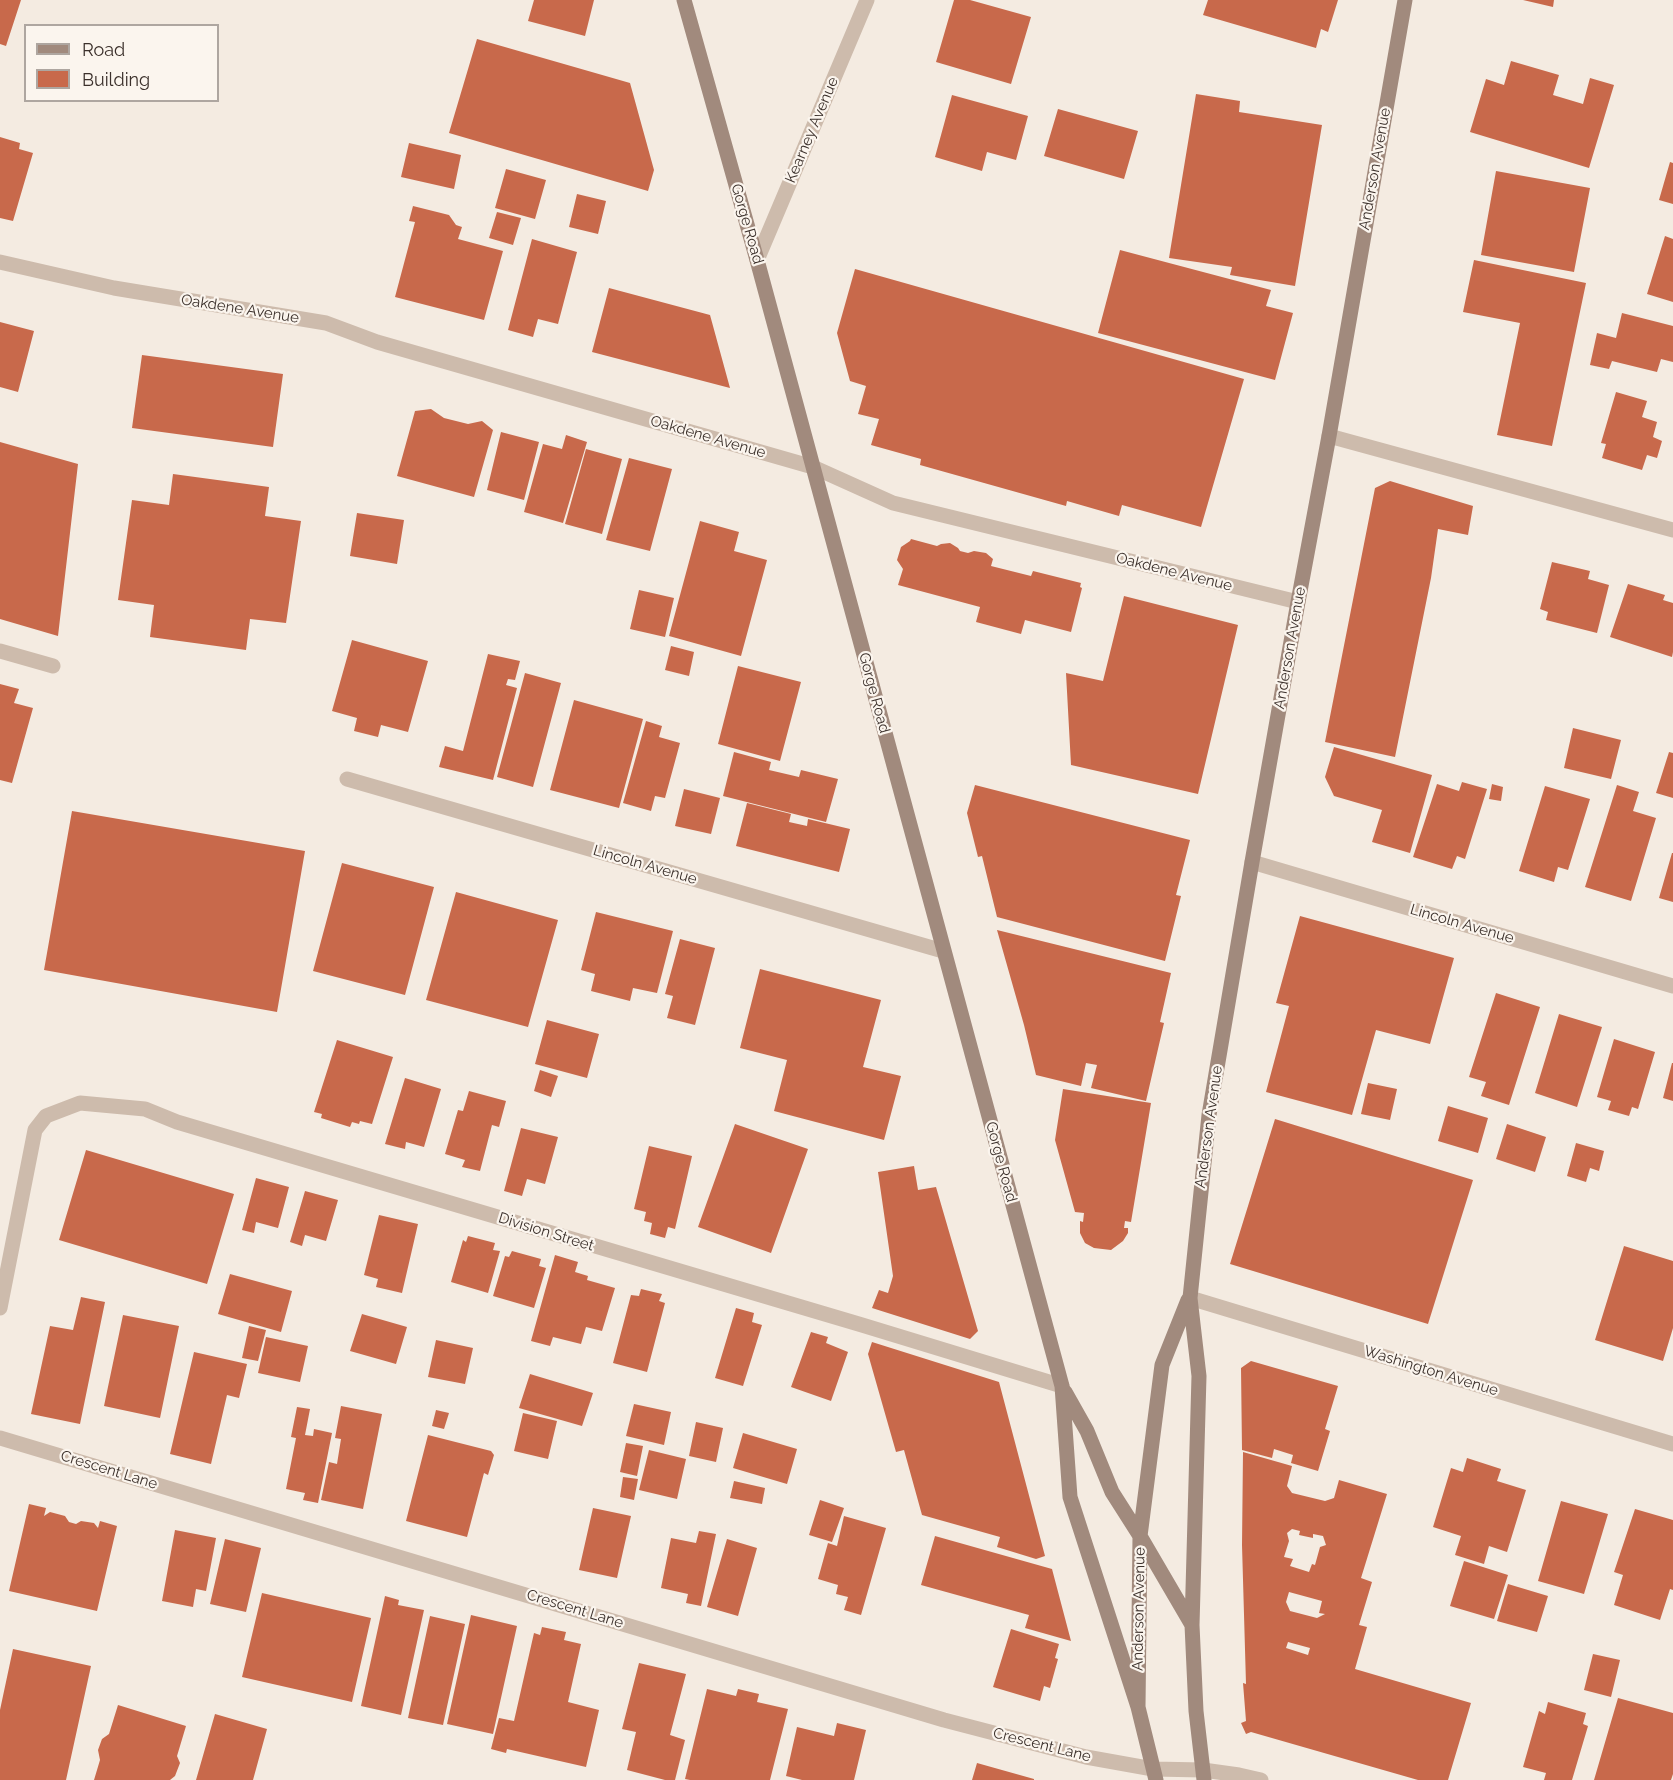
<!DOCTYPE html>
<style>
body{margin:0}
#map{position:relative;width:1673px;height:1780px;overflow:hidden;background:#f4ebe1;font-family:Raleway,sans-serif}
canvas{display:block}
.legend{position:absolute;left:24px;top:24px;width:195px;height:78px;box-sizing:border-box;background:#fbf5ee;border:2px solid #aea6a0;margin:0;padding:8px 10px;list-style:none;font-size:18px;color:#3b302b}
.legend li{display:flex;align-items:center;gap:12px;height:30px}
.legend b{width:30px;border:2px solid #aea6a0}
</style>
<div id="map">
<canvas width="1673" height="1780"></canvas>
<ul class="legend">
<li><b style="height:8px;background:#a18a7d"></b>Road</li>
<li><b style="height:16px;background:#c8694b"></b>Building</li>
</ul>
</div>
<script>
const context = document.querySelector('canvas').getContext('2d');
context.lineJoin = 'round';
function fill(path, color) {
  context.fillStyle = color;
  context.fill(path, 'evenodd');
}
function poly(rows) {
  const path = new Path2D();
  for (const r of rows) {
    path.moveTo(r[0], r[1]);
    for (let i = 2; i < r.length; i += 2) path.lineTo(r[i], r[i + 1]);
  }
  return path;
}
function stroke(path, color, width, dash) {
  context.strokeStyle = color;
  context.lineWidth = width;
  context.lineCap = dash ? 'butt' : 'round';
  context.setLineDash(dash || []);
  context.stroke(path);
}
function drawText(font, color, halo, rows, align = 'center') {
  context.font = font + ' Raleway,sans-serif';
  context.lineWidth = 4.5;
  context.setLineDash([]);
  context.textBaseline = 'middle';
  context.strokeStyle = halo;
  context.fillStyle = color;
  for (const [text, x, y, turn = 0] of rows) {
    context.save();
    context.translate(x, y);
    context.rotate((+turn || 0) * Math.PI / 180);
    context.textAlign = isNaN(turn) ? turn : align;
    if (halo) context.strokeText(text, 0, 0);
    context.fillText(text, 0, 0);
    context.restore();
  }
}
fill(poly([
 [0,0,21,0,6,46,0,44],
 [534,0,594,0,585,36,528,21],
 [954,0,970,0,1031,17,1011,84,936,62],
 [1208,0,1338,0,1328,32,1321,29,1316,48,1203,15],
 [1523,0,1554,0,1553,7],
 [477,39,630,83,654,170,648,191,449,133],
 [1511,61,1559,75,1553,95,1583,104,1590,78,1614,85,1589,168,1470,132,1486,79,1504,85],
 [1196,94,1240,101,1239,112,1322,125,1295,286,1230,275,1232,267,1169,258],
 [952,95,1028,116,1016,160,987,152,982,171,935,157],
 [1058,109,1138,131,1124,179,1044,156],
 [0,137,20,143,19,149,33,153,13,221,0,218],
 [409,143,461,155,454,189,401,177],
 [1670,162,1673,163,1673,204,1659,200],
 [506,169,546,180,535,219,495,208],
 [1496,171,1590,188,1574,272,1481,255],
 [577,194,606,201,598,234,569,227],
 [413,206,449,215,456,225,462,227,458,239,503,251,484,320,395,297,415,222,409,221],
 [497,212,521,218,513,245,489,238],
 [1665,236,1673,239,1673,302,1647,294],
 [532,239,577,252,558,324,538,319,533,337,508,330],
 [1120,250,1271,290,1266,306,1293,313,1275,380,1098,333],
 [1474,260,1586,283,1552,446,1497,435,1520,323,1463,312],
 [855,269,1244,379,1201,527,1122,505,1119,516,1067,501,1066,506,920,465,921,459,871,445,879,419,858,414,866,386,850,381,837,333],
 [609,288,710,315,730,388,592,352],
 [1622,313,1673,326,1673,362,1661,359,1657,372,1612,361,1609,369,1590,365,1597,333,1616,338],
 [0,322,34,331,18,392,0,387],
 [142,355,283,374,273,447,132,428],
 [1616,392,1647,401,1642,417,1657,422,1653,437,1662,441,1657,458,1647,455,1642,470,1602,458,1606,444,1601,443],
 [431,409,444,418,468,424,482,421,493,430,474,497,397,476,415,411],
 [501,432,539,442,524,500,487,490],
 [566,435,587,442,563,523,524,512,543,444,562,449],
 [0,442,78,464,58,636,0,619],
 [586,449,622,459,602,534,565,524],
 [629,458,672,469,650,551,606,540],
 [173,474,269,487,265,516,301,521,286,623,250,619,246,650,150,637,154,605,118,600,132,500,169,505],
 [1390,481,1473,506,1468,535,1438,529,1431,578,1395,757,1325,742,1375,488],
 [357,513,404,520,397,564,350,556],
 [700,521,739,532,734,551,767,560,741,656,669,636],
 [911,539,937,546,941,544,950,543,958,548,960,551,968,553,974,551,986,553,993,559,991,566,1031,576,1033,571,1081,583,1080,587,1082,588,1071,632,1025,620,1021,634,976,622,980,607,898,585,903,569,897,560,901,547,910,541],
 [1552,562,1590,571,1588,579,1609,585,1597,633,1546,620,1548,612,1540,609],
 [1628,584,1665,595,1663,600,1673,603,1673,652,1672,657,1610,637],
 [639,590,674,598,665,637,630,629],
 [1124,596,1238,625,1198,794,1071,765,1066,673,1103,681],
 [352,640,428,661,408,732,381,725,378,737,354,731,357,718,332,711],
 [671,646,694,652,689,676,665,670],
 [488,654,520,661,515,680,508,679,506,685,517,688,493,780,439,767,445,746,463,751],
 [738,666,801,682,780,761,718,744],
 [525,673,561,683,533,787,497,777],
 [0,684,19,689,14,703,33,708,12,783,0,780],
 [574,700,643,719,619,808,550,790],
 [646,721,662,726,659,737,680,743,665,798,655,796,651,811,623,803],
 [1573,728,1621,740,1611,779,1564,768],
 [1334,747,1432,775,1410,853,1372,842,1382,810,1334,796,1325,777],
 [734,752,771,762,769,770,799,777,801,770,838,779,826,822,723,796],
 [1669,752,1673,753,1673,798,1656,793],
 [1462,782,1487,789,1465,859,1457,856,1452,869,1413,857,1437,784,1459,791],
 [1492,784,1503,787,1501,801,1489,799],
 [975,785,1190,840,1176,895,1181,896,1165,961,997,917,982,856,978,857,967,813],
 [1617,785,1639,792,1633,811,1656,818,1631,901,1585,887],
 [1545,786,1590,799,1568,870,1558,867,1554,882,1519,871],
 [684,789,720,798,711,834,675,826],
 [747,803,791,814,789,822,807,826,808,819,850,829,839,872,736,846],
 [72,811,305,851,277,1012,44,970],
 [1672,853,1673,853,1673,902,1659,898],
 [342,863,434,887,405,995,313,971],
 [456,892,558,920,528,1027,426,1000],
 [596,912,673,931,657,993,633,988,630,1001,591,991,595,974,581,970],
 [1300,916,1454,958,1430,1044,1376,1030,1352,1115,1266,1092,1289,1006,1276,1003],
 [997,930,1171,973,1160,1022,1164,1023,1146,1101,1091,1088,1097,1065,1086,1063,1081,1086,1036,1075,1024,1025],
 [680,939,715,948,695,1025,667,1018,673,996,665,994],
 [760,969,881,1000,863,1067,901,1076,884,1140,774,1111,787,1060,740,1048],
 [1496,993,1540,1007,1509,1105,1481,1096,1486,1082,1469,1077],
 [1559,1014,1602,1027,1577,1107,1535,1093],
 [547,1020,599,1034,587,1078,535,1064],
 [1614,1039,1655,1052,1638,1109,1632,1107,1629,1116,1608,1110,1611,1101,1597,1097],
 [337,1040,393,1057,372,1124,360,1121,359,1124,352,1122,350,1127,321,1118,322,1114,314,1112],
 [1672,1063,1673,1063,1673,1101,1663,1098],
 [540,1070,558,1076,551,1097,534,1091],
 [405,1078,441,1089,424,1147,406,1142,405,1149,385,1144],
 [1368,1083,1397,1089,1390,1120,1361,1114],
 [1063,1089,1151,1103,1131,1222,1125,1221,1124,1228,1128,1228,1128,1233,1123,1241,1111,1250,1094,1248,1085,1243,1080,1233,1080,1221,1083,1222,1084,1213,1075,1212,1055,1140],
 [469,1091,506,1101,499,1127,492,1125,480,1171,462,1167,465,1160,445,1154,458,1110,463,1111],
 [1448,1106,1488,1118,1478,1153,1438,1141],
 [1275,1119,1473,1180,1428,1324,1230,1264],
 [735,1124,808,1149,771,1253,698,1227],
 [1507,1124,1546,1137,1535,1172,1496,1159],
 [521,1128,558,1137,545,1184,527,1179,522,1196,504,1191],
 [1576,1143,1604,1151,1599,1171,1590,1168,1586,1182,1567,1176],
 [649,1146,692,1156,675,1229,668,1227,665,1238,650,1234,652,1223,644,1221,646,1212,634,1209],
 [86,1150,234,1194,207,1284,59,1240],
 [914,1166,918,1190,936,1187,978,1331,970,1339,872,1308,879,1290,888,1293,893,1276,878,1172],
 [256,1178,289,1187,278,1228,256,1222,254,1233,242,1230],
 [305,1191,338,1200,326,1241,305,1235,302,1246,290,1242],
 [379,1215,418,1224,402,1293,376,1287,378,1279,364,1275],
 [468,1236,495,1243,493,1250,500,1251,488,1293,451,1282,463,1240,466,1242],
 [1624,1246,1673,1261,1673,1328,1663,1361,1595,1340],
 [512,1251,541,1259,539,1266,546,1268,534,1308,493,1296,505,1256,509,1257],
 [555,1255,578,1262,575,1272,588,1276,587,1280,615,1288,602,1331,586,1327,581,1344,553,1337,550,1346,531,1341],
 [230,1274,292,1291,281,1332,218,1314],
 [641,1289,662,1294,659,1301,665,1303,647,1372,613,1363,631,1295,639,1296],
 [81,1297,105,1302,80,1424,31,1414,50,1326,73,1330],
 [736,1308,754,1313,752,1322,762,1325,743,1386,715,1378],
 [362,1314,407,1327,396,1364,350,1351],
 [123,1315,179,1326,160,1418,104,1406],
 [249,1326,266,1330,258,1361,242,1358],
 [811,1332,828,1337,826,1343,848,1352,831,1401,791,1387],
 [266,1337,308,1346,300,1382,258,1373],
 [436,1340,473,1348,465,1384,428,1377],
 [872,1342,999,1382,1045,1556,1036,1559,997,1547,1000,1537,922,1515,904,1450,896,1452,868,1354],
 [194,1352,247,1364,239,1398,227,1395,211,1464,170,1454],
 [1251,1361,1338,1386,1325,1429,1330,1431,1318,1471,1291,1463,1293,1455,1274,1449,1272,1458,1242,1450,1241,1368],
 [530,1374,593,1393,582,1426,519,1408],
 [634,1404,671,1412,664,1445,626,1436],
 [341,1406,382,1414,363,1509,321,1500,329,1462,337,1464,341,1439,335,1438],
 [297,1407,310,1409,305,1435,313,1436,314,1429,332,1433,318,1503,303,1500,305,1493,286,1489,296,1438,291,1437],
 [436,1410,449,1413,444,1429,432,1426],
 [523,1413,557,1421,548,1459,514,1451],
 [696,1422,723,1428,716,1462,689,1456],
 [743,1433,797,1449,787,1484,733,1468],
 [428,1435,491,1451,494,1455,488,1475,484,1473,467,1537,406,1521],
 [626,1443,643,1446,637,1476,620,1472],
 [649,1450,686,1459,677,1499,639,1490],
 [1243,1452,1292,1466,1287,1486,1292,1493,1325,1501,1334,1498,1339,1480,1387,1494,1361,1578,1372,1582,1359,1625,1367,1627,1355,1669,1471,1703,1448,1780,1418,1780,1251,1732,1246,1734,1241,1723,1246,1721,1243,1683,1246,1684,1242,1545],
 [1292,1529,1300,1531,1299,1535,1313,1538,1313,1534,1323,1536,1326,1545,1320,1547,1315,1565,1312,1564,1309,1572,1290,1566,1293,1559,1284,1557,1289,1541,1287,1533],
 [1289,1592,1322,1601,1319,1613,1325,1614,1317,1618,1290,1611,1286,1602],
 [1288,1642,1310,1648,1308,1655,1286,1648],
 [1467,1458,1501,1469,1497,1481,1526,1490,1507,1552,1489,1546,1484,1564,1455,1555,1461,1536,1433,1527,1451,1468,1463,1472],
 [623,1477,638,1479,634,1500,620,1497],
 [734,1481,765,1488,762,1504,730,1498],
 [820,1500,844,1508,832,1542,809,1535],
 [1561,1501,1608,1514,1584,1594,1538,1581],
 [29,1504,46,1508,44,1516,50,1512,65,1516,69,1522,76,1524,81,1521,94,1523,98,1528,100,1521,117,1526,97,1611,9,1591],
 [593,1508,631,1516,617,1578,579,1570],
 [1635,1509,1673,1520,1673,1590,1670,1589,1660,1620,1614,1605,1623,1575,1614,1572],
 [844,1516,886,1528,861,1615,844,1610,848,1597,836,1594,838,1585,818,1579,828,1543,837,1546],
 [175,1530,216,1538,206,1591,196,1589,193,1607,162,1601],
 [699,1531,716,1534,701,1606,686,1603,688,1594,661,1588,671,1538,696,1543],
 [935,1536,1052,1569,1071,1641,1025,1628,1029,1615,921,1585],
 [225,1539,261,1548,246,1612,210,1604],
 [727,1539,757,1548,738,1616,707,1607],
 [1464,1561,1508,1575,1494,1619,1450,1606],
 [1508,1584,1548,1596,1537,1632,1497,1621],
 [262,1593,371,1618,352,1702,242,1677],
 [385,1596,399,1600,398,1605,424,1610,401,1715,361,1706],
 [471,1615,517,1626,493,1734,447,1724],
 [430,1616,465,1624,443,1725,408,1718],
 [542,1627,566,1632,564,1640,581,1644,568,1702,599,1710,586,1767,507,1749,506,1753,491,1749,499,1718,514,1721,534,1633,540,1635],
 [1011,1629,1059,1644,1055,1658,1058,1659,1050,1688,1044,1686,1040,1701,993,1687],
 [13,1649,91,1666,66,1780,0,1780,0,1710],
 [1593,1654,1620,1660,1611,1697,1584,1690],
 [639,1663,686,1674,670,1735,685,1740,675,1780,665,1780,627,1770,636,1732,622,1729],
 [707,1689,736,1696,738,1689,759,1694,757,1702,788,1709,770,1780,690,1780,685,1779],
 [1618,1698,1673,1713,1673,1774,1671,1780,1594,1780],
 [1548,1702,1586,1713,1583,1724,1588,1726,1572,1780,1544,1780,1546,1773,1523,1767,1539,1711,1545,1714],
 [118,1705,186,1726,177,1756,180,1763,175,1776,170,1780,94,1780,100,1760,98,1750,102,1739,109,1734],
 [215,1714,267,1729,253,1780,196,1780],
 [837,1723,866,1730,854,1780,802,1780,786,1776,797,1727,834,1736],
 [977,1763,1034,1779,1034,1780,972,1780]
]), '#c8694b');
stroke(poly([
 [757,260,867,0],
 [0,262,114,288,326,323,377,342,813,467,893,503,1298,602],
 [1329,436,1673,530],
 [0,651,53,666],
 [347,779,943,951],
 [1252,862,1673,986],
 [1190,1298,1673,1444],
 [0,1308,35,1130,46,1116,80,1103,145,1109,177,1122,862,1325,1062,1386],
 [0,1438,944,1720,1086,1757,1153,1769,1203,1770,1239,1775,1261,1780]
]), '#cdbbac', 15);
stroke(poly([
 [684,0,757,260,1062,1386,1070,1497,1138,1707],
 [1065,1392,1087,1431,1112,1492,1140,1536,1192,1625],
 [1156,1780,1138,1707,1140,1536,1162,1365,1188,1300],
 [1204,1780,1196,1711,1192,1625,1199,1376,1190,1298,1209,1115,1252,862,1298,602,1329,436,1405,0]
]), '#a18a7d', 15);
drawText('15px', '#3b302b', '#fbf5ee', [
 ["Kearney Avenue",812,130,-67],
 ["Anderson Avenue",1375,169,-80],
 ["Gorge Road",747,224,74],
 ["Oakdene Avenue",240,309,9],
 ["Oakdene Avenue",708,437,16],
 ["Oakdene Avenue",1174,572,14],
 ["Anderson Avenue",1290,648,-80],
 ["Gorge Road",874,693,75],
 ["Lincoln Avenue",645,865,16],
 ["Lincoln Avenue",1462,924,16],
 ["Anderson Avenue",1209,1127,-82],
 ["Gorge Road",1001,1162,75],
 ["Division Street",546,1232,17],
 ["Washington Avenue",1431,1371,17],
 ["Crescent Lane",109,1470,17],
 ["Crescent Lane",575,1609,17],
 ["Anderson Avenue",1139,1609,-89],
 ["Crescent Lane",1042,1745,14]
]);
</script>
